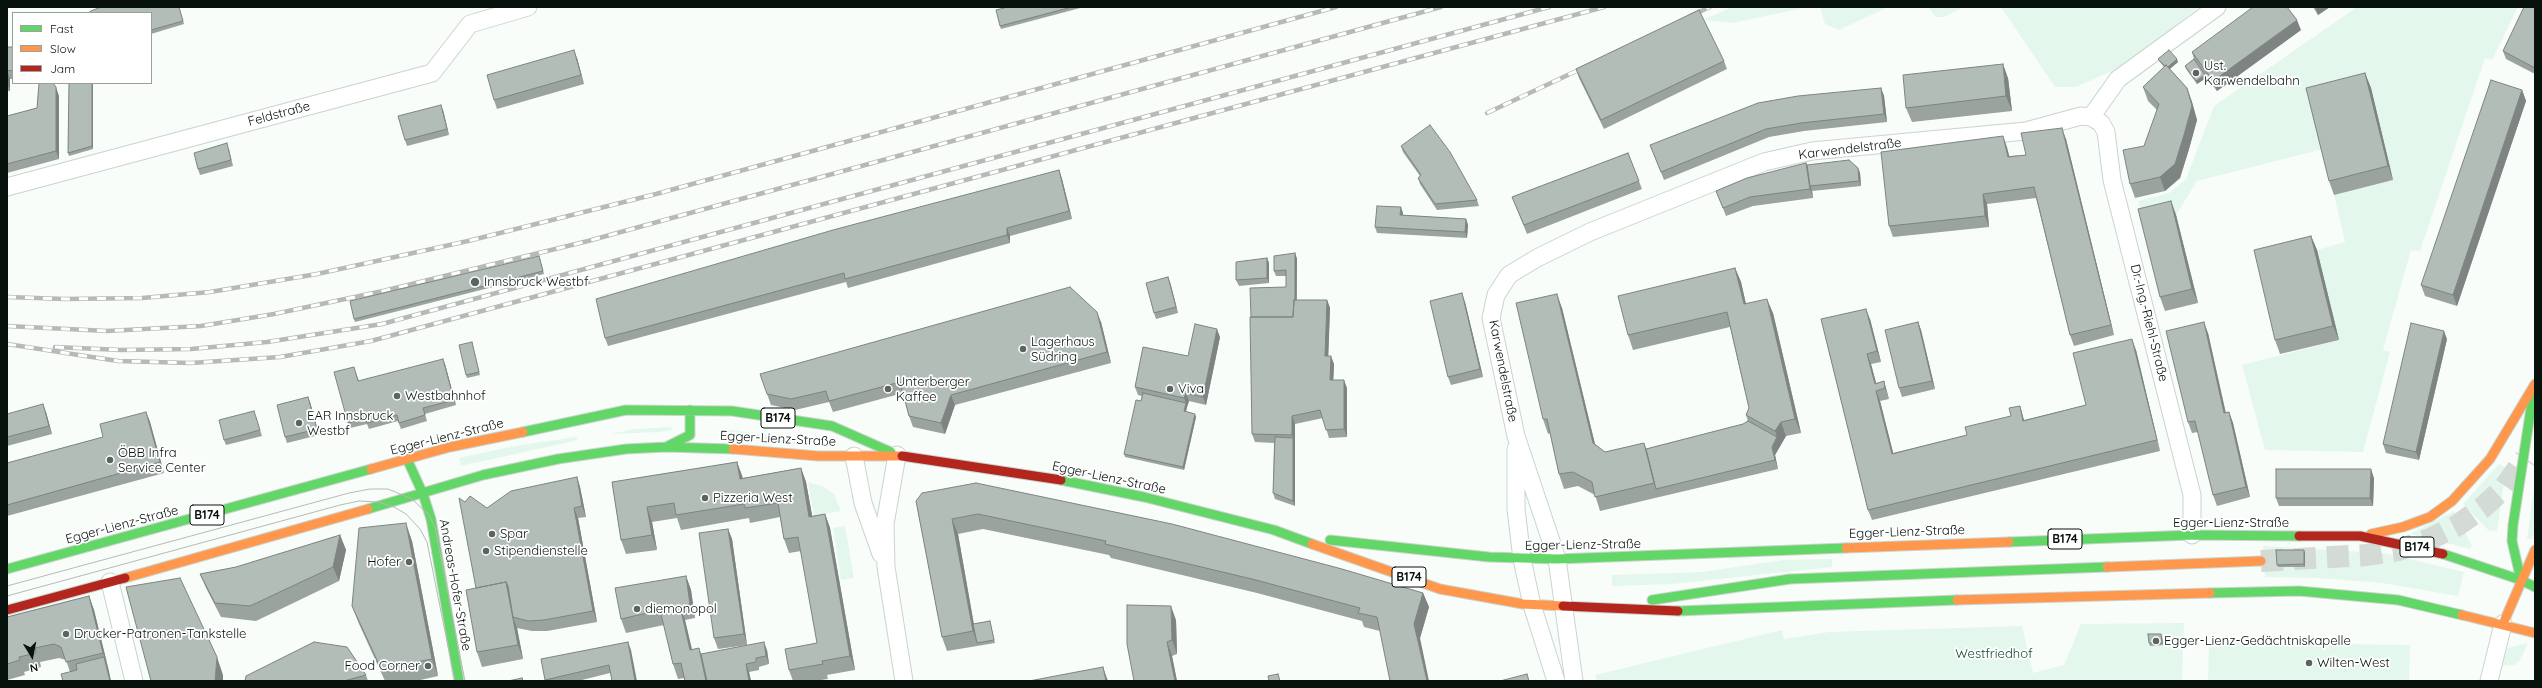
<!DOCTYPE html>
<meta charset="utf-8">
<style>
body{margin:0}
#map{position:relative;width:2542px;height:688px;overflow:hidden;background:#f8fdfa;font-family:Quicksand,sans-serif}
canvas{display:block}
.frame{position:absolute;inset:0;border:8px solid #07120d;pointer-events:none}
.legend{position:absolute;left:12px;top:12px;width:140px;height:72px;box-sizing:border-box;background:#fff;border:1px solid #9ca09e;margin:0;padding:5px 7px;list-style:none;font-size:12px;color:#07120d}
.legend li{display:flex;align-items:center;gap:8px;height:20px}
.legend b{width:20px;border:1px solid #9ca09e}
.north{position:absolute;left:12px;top:636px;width:40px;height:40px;-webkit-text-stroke:3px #fff;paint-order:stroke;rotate:170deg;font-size:11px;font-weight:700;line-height:16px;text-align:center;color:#07120d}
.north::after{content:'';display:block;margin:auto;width:14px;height:18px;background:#07120d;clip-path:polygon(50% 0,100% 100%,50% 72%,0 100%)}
</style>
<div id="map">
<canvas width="2542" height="688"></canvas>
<div class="frame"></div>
<ul class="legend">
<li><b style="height:5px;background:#63d668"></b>Fast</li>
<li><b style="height:5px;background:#ff974d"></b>Slow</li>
<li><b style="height:5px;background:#b3261e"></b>Jam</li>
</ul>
<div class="north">N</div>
</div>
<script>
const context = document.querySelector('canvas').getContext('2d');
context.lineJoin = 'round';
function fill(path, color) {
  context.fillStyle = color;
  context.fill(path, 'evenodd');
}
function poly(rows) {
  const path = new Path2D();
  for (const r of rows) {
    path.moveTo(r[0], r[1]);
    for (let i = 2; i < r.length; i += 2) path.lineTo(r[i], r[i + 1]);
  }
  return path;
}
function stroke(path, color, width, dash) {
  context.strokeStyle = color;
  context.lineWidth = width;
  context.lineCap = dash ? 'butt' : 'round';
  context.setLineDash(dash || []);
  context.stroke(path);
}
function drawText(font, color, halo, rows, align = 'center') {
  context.font = font + ' Quicksand,sans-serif';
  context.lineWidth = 3.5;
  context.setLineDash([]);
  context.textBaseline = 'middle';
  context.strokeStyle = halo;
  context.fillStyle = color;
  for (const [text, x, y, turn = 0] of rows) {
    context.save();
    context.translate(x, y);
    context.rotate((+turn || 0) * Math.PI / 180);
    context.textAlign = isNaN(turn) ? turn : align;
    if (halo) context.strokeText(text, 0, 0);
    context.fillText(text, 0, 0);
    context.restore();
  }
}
fill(poly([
 [1732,7,1808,7,1733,23,1703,20],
 [1820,7,1888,7,1839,30,1825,24],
 [1928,7,1964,7,1944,17,1936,17],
 [2001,7,2199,7,2121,67,2076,87,2055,87],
 [2357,7,2518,7,2492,60,2485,58,2420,251,2411,250,2383,350,2390,352,2363,452,2265,450,2242,365,2339,340,2317,250,2345,242,2334,195,2393,180,2323,149,2197,181,2176,215,2144,223,2138,201,2169,193,2186,179,2214,106],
 [673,427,671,430,659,432,611,434,635,429],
 [725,429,808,441,807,446,734,435,728,433],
 [576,437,578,439,574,441,461,466,459,458,514,446],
 [2499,464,2506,468,2497,531,2488,530,2463,504],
 [2535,481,2535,530,2532,539,2527,539],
 [808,482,822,486,834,494,841,511,814,516],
 [2454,511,2472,546,2470,549,2410,534],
 [845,526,854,578,841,580,833,528],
 [2263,546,2384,553,2464,572,2458,596,2382,583,2318,578,2265,577],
 [1832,559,1832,567,1673,584,1612,586,1612,575,1702,572,1783,560],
 [2184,623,2182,681,1597,681,1595,675,1782,630,1784,639,1829,632,2022,626,2033,673,2064,665,2081,624],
 [2209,642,2410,645,2409,681,2208,681],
 [2528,643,2520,660,2514,665,2500,666,2503,653,2508,648]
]), '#e4f7ed');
stroke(poly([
 [2261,561,2367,555,2399,550,2430,539,2458,525,2482,508,2504,488,2525,458]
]), '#d4dad6', 22, [22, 11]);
const street = poly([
 [2091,117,2118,79,2217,7],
 [7,187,432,73,470,24,528,7],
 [1516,449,1516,509,1522,559,1532,605,1556,681],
 [897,455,885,524,886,567,904,681],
 [854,456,863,503,881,554],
 [110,582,134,681],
 [1574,681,1557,559,1516,436,1491,318,1496,295,1509,275,1537,258,1590,232,1764,162,1812,151,2026,131,2081,116,2091,117,2101,123,2106,132,2112,180,2192,495,2192,535],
 [2489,681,2503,624]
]);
const fast = poly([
 [523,432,626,410,732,411,832,426,891,452],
 [666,447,690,435,690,410],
 [407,459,423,494],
 [1061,480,1144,497,1274,530,1312,544],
 [423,494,431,519,459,681],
 [368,509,483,475,558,459,626,449,666,447,733,449],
 [1330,540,1489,557,1557,559,1846,548],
 [2009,542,2192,535,2299,536],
 [2443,554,2521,580,2535,587],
 [7,569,371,469],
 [2521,580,2512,541,2513,525,2533,395],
 [2210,593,2299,591,2398,600,2462,615],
 [1652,600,1790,579,2107,567],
 [1678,611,1957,600]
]);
const slow = poly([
 [733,449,818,456,902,456],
 [371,469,450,447,523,432],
 [2371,534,2403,527,2430,517,2452,501,2490,459,2535,384],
 [1312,544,1440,589,1523,604,1563,606],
 [1846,548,2009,542],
 [2107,567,2261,561],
 [125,578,368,509],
 [1957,600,2210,593],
 [2462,615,2535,633],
 [2503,624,2535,550]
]);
const jam = poly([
 [902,456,1061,480],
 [2299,536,2360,536,2443,554],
 [1563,606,1678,611],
 [7,610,125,578]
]);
stroke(street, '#cbd4cf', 19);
stroke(fast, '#cbd4cf', 11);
stroke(slow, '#cbd4cf', 11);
stroke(jam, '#cbd4cf', 11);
stroke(street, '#fefffe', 17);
stroke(fast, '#63d668', 9);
stroke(slow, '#ff974d', 9);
stroke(jam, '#b3261e', 9);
stroke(poly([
 [7,586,349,493,370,489,388,489,412,499,429,515,435,527,465,681],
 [7,596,340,505,359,501,378,502,394,507,406,514,420,529,427,542,455,681]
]), '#b7b9b8', 1);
const rail = poly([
 [1690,16,1710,7],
 [1487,113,1587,66],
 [7,297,65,299,142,298,210,292,317,274,468,241,656,194,1336,7],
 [7,326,107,331,201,326,274,314,383,291,588,241,1441,7],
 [7,344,118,361,191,363,280,357,371,341,1604,7],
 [55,347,121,350,191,349,267,342,382,324,1549,7]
]);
stroke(rail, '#b7b9b8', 4.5);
stroke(rail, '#fff', 3, [9]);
fill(poly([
 [179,7,184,24,151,34,151,13],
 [1008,7,1084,7,1001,29,1000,26],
 [2313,7,2330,7,2318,15],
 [2535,7,2535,74,2506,59,2503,51],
 [2301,30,2217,91,2206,77,2206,78,2197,84,2186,69,2185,66,2194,59,2192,52],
 [7,47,13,47,13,79,10,79,10,91,7,91],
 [577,58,584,84,497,109,494,100],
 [2158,59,2178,62,2170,69,2187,88,2192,102,2197,120,2189,149,2180,178,2165,191,2135,198,2130,184,2144,146,2157,110,2148,101,2143,87,2164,67,2159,61],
 [1724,61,1727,69,1604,129,1579,78,1576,69],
 [2365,73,2371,88,2393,180,2334,195,2329,181],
 [2008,78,2012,111,1912,122,1906,108],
 [69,83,93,83,93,149,69,156,68,153],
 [1881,88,1884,96,1887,122,1804,131,1769,137,1664,180,1650,145],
 [2522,90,2526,101,2457,306,2425,296,2421,285],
 [59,96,59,159,7,173,7,116,37,108],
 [443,110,449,135,407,146,405,140],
 [2003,136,2009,156,2026,155,2066,139,2114,335,2074,346,2070,335,2036,198,1987,204,1989,227,1893,237,1889,226],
 [1401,146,1477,200,1479,206,1437,210,1420,184,1418,178,1420,176,1403,152],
 [229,149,233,166,200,175,198,169],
 [1628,153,1642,189,1527,234,1512,197],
 [1806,163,1807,165,1858,168,1860,173,1861,186,1812,191,1813,198,1753,206,1726,216,1716,191],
 [1059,170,1062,179,1072,219,1010,236,1010,243,848,288,846,282,608,346,605,338],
 [2171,201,2176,215,2198,303,2165,311,2160,297],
 [1403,213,1402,215,1466,219,1468,225,1467,238,1377,233,1375,227],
 [2311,236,2317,250,2339,340,2280,354,2275,340],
 [1295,253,1297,259,1297,300,1327,300,1330,308,1328,356,1334,364,1333,380,1347,388,1347,437,1329,438,1323,418,1295,424,1295,506,1275,499,1273,493,1274,443,1255,442,1252,434,1251,317,1286,287,1286,276,1276,276,1274,271],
 [1267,258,1269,263,1269,283,1239,286,1236,280],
 [540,259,544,274,355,322,354,319],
 [1735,268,1741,282,1746,304,1773,313,1801,433,1786,436,1775,455,1778,469,1600,511,1595,495,1578,486,1564,489,1559,474,1550,433,1548,434,1543,419,1562,308,1595,444,1605,452,1644,443,1646,449,1743,424,1748,421,1746,415,1749,408,1730,327,1633,350,1628,335],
 [1170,282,1178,313,1156,319,1154,313],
 [1465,302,1483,377,1451,385,1448,377],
 [1821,319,1870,319,1881,362,1871,364,1876,383,1884,381,1887,392,1889,399,1880,401,1893,453,1967,435,2011,416,2020,406,2024,420,2086,405,2136,350,2160,451,1872,520,1868,510],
 [1101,322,1111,363,955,405,945,434,913,427,909,416,903,393,833,412,829,402,795,410,771,405,767,394],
 [1918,322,1921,330,1935,389,1902,397,1899,388],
 [2208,333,2226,413,2229,412,2233,423,2250,497,2217,506,2213,495,2198,432,2192,433,2188,422],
 [1220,337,1206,405,1189,401,1187,406,1186,412,1196,417,1184,470,1125,457,1124,454,1142,396,1138,395,1135,387],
 [2447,339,2419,460,2386,453,2383,444],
 [472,342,480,375,467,378,466,375],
 [445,364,456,405,425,414,427,421,401,429,398,421,369,429,367,424,350,428,348,423,356,373,359,381],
 [310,402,319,435,287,443,285,437],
 [46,412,52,434,7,446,7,414],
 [146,412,150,422,164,473,7,516,7,463,103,437],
 [256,417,262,436,226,445,224,440],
 [737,462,743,478,801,468,806,482,812,516,825,514,830,528,855,670,827,675,828,679,814,681,793,681,789,670,817,643,801,551,789,553,784,539,780,517,750,523,749,518,681,530,677,518,652,522,657,550,626,554,621,540,612,482],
 [577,477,580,487,586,517,578,518,597,622,547,631,532,631,517,628,523,659,482,667,477,652,476,588,465,502,487,508],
 [2374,478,2373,506,2279,506,2276,498],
 [916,501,1423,593,1429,607,1420,638,1380,631,1364,627,1362,621,1257,593,1111,558,1109,555,983,529,958,534,974,624,990,621,995,643,947,651,942,637],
 [728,529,732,539,747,645,718,649,714,638],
 [340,535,346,550,339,581,256,621,221,617,206,588,200,574,236,567],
 [412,541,438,676,416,681,385,681,359,624,352,606],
 [2305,553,2305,567,2278,567,2277,565],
 [686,576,691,590,695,618,685,620,692,649,701,654,767,650,769,664,759,667,759,670,749,672,751,681,685,681,684,678,678,679,673,664,664,625,626,633,621,619],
 [89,596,94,610,111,681,70,672,66,660,59,658,40,662,41,667,24,672,25,675,7,680,7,617],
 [1176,620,1177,654,1172,656,1177,681,1134,681],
 [2161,634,2162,637,2163,645,2150,646,2149,643],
 [631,650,610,673,578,681,545,681,545,680],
 [366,675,368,681,245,681]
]), '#9aa39e');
fill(poly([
 [2315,7,2330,7,2318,15],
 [2297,20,2301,30,2217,91,2213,81],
 [574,50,577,58,584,84,581,75],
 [2177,59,2178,62,2167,71,2166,68],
 [2003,64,2008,78,2012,111,2006,96],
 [7,71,10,79,10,91,7,83],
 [2365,73,2371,88,2393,180,2388,166],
 [2205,75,2206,78,2197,84,2196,81],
 [92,83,93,83,93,149,92,146],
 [56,87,59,96,59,159,56,151],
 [1881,88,1884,96,1887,122,1884,114],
 [2187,88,2192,102,2197,120,2189,149,2180,178,2165,191,2160,177],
 [2522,90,2526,101,2457,306,2453,295],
 [441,105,443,110,449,135,447,129],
 [2062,128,2066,139,2114,335,2111,325],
 [2003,136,2007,147,2012,167,2008,157],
 [1806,163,1809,171,1810,186,1812,191,1813,198,1810,189],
 [1858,168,1860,173,1861,186,1859,181],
 [1059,170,1062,179,1072,219,1069,211],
 [1983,194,1987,204,1989,227,1985,216],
 [2171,201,2176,215,2198,303,2192,289],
 [1401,207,1403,213,1402,221,1400,215],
 [1466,219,1468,225,1467,238,1465,232],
 [1007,228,1010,236,1010,243,1007,235],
 [2311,236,2317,250,2339,340,2333,326],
 [1295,253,1297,259,1296,325,1294,320],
 [1267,258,1269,263,1269,283,1267,278],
 [1735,268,1741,282,1749,318,1744,304],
 [1168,277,1170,282,1178,313,1176,307],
 [1462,293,1465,302,1483,377,1480,369],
 [1557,294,1562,308,1598,457,1593,443],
 [1767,299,1773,313,1801,433,1795,419],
 [1327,300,1330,308,1328,365,1325,356],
 [1866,309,1870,319,1881,362,1877,351],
 [1097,312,1101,322,1111,363,1107,352],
 [1918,322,1921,330,1935,389,1932,381],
 [2204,322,2208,333,2228,424,2224,413],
 [1217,329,1220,337,1206,405,1203,397],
 [2444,331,2447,339,2419,460,2416,452],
 [2132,339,2136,350,2160,451,2157,440],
 [1867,354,1871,364,1878,390,1875,384],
 [1331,356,1334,364,1333,388,1330,380],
 [443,359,445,364,456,405,454,400],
 [1344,380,1347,388,1347,437,1344,429],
 [1884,381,1887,392,1889,399,1885,388],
 [1876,391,1880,401,1896,464,1892,454],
 [1186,393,1189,401,1185,414,1184,411,1186,403,1184,398],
 [951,395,955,405,945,434,941,423],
 [308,397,310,402,319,435,317,429],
 [43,404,46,412,52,434,49,426],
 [2020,406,2023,417,2027,431,2023,421],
 [146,412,150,422,164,473,160,462],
 [2229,412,2233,423,2250,497,2246,487],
 [1195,414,1196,417,1184,470,1183,467],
 [1292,416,1295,424,1295,506,1293,501,1293,438,1292,435],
 [1781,422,1786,436,1775,455,1778,469,1775,460,1772,447,1777,437,1775,431],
 [1644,443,1649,457,1656,489,1659,497,1654,483],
 [737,462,742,476,745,493,740,479],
 [801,468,806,482,815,531,809,517],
 [2371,469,2374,478,2373,506,2370,498],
 [577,477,580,487,586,517,582,506],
 [647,507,652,522,657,550,652,535],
 [574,508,578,518,597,622,593,611],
 [825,514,830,528,855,670,850,656],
 [952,519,958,534,977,643,973,631],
 [406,523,412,541,438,676,432,659],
 [728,529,732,539,747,645,744,634],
 [340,535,346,550,339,581,333,567],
 [2304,550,2305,553,2305,567,2304,564],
 [686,576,691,590,695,618,690,604],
 [506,582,511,596,513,617,517,628,523,659,518,645],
 [1423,593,1429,607,1420,638,1429,681,1427,681,1414,624],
 [89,596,94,610,108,667,103,653],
 [680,606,685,620,695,664,690,650],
 [1171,606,1176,620,1177,654,1172,640],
 [2161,634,2162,637,2163,645,2162,643],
 [628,642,631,650,637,681,635,681],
 [764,642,767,650,769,664,766,656],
 [1167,642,1172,656,1177,681,1175,681],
 [699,648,704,662,708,681,706,681],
 [104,657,108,667,111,681,110,681],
 [217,657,223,675,223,681,215,681],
 [746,664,749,672,751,681,749,681],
 [1103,667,1108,681,1106,681]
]), '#7d8481');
const building = poly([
 [101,7,179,7,183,21,151,30,151,13,88,13,91,11,101,7],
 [1008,7,1072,7,1000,26,996,10,1008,7],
 [2253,7,2287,7,2297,20,2213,81,2192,52,2253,7],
 [2524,7,2535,7,2535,68,2503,51,2524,7],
 [1699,10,1724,61,1601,120,1576,69,1699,10],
 [7,47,13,47,13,70,7,71,7,47],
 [574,50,581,75,494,100,487,75,574,50],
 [2169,50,2177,59,2168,67,2166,65,2165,66,2158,59,2169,50],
 [2194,59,2205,75,2196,81,2185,66,2194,59],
 [2003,64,2006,96,1906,108,1903,75,2003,64],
 [2166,65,2187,88,2192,106,2184,135,2175,164,2160,177,2130,184,2123,150,2144,146,2159,104,2143,87,2166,65],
 [2365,73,2388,166,2329,181,2306,88,2365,73],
 [2491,80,2522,90,2453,295,2421,285,2491,80],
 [39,83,53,83,56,87,56,151,7,164,7,116,37,108,39,83],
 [69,83,92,83,92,146,68,153,69,83],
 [1881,88,1884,114,1801,123,1766,129,1661,172,1650,145,1758,103,1798,96,1881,88],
 [441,105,447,129,405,140,398,116,441,105],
 [1430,125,1450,152,1477,200,1435,204,1418,178,1421,175,1401,146,1430,125],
 [2062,128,2111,325,2070,335,2034,187,1983,194,1985,216,1889,226,1881,152,2003,136,2008,157,2026,155,2021,133,2062,128],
 [227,143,231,160,198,169,194,153,227,143],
 [1628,153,1639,181,1524,225,1512,197,1628,153],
 [1849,160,1858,168,1859,181,1810,186,1807,165,1849,160],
 [1806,163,1810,189,1750,197,1723,208,1716,191,1747,178,1806,163],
 [1059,170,1069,211,1007,228,1007,235,845,279,844,273,605,338,596,299,833,230,1059,170],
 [2171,201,2192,289,2160,297,2138,209,2171,201],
 [1377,206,1401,207,1400,215,1466,219,1465,232,1375,227,1377,206],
 [2311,236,2333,326,2275,340,2254,250,2311,236],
 [1295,253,1295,300,1294,300,1293,317,1251,317,1250,288,1286,287,1286,270,1274,271,1274,256,1295,253],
 [539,256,543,271,354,319,350,301,539,256],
 [1267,258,1267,278,1236,280,1236,262,1267,258],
 [1735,268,1744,304,1767,299,1795,419,1781,422,1775,431,1746,415,1749,408,1727,312,1628,335,1618,296,1735,268],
 [1168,277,1176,307,1154,313,1146,283,1168,277],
 [1070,287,1097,312,1107,352,951,395,941,423,909,416,900,382,829,401,826,391,791,399,767,394,760,374,1070,287],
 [1462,293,1480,369,1448,377,1430,301,1462,293],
 [1557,294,1593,443,1605,452,1644,443,1654,483,1595,497,1592,482,1573,472,1559,474,1547,419,1543,419,1516,303,1557,294],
 [1294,300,1327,300,1325,356,1331,356,1330,380,1344,380,1344,429,1326,430,1320,410,1292,416,1292,435,1252,434,1250,317,1293,317,1294,300],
 [1866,309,1877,351,1867,354,1875,384,1884,381,1885,388,1876,391,1892,454,1967,435,1965,427,2011,416,2009,408,2020,406,2023,421,2086,405,2073,353,2132,339,2157,440,1868,510,1821,319,1866,309],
 [1918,322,1932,381,1899,388,1885,330,1918,322],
 [2204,322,2224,413,2229,412,2246,487,2213,495,2195,421,2188,422,2166,331,2204,322],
 [2411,323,2444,331,2416,452,2383,444,2411,323],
 [1195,324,1217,329,1203,397,1186,393,1184,398,1135,387,1143,347,1188,356,1195,324],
 [472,342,479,372,466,375,459,345,472,342],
 [443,359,454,400,423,408,425,415,399,423,397,415,367,423,365,418,348,423,334,372,354,367,358,381,443,359],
 [1143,393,1186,403,1184,411,1195,414,1183,467,1124,454,1136,400,1141,401,1143,393],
 [308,397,317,429,285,437,277,405,308,397],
 [43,404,49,426,7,437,7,414,43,404],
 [254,411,260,430,224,440,219,420,254,411],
 [146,412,160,462,7,505,7,463,103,437,100,424,146,412],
 [1748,421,1777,437,1772,447,1775,460,1656,489,1646,449,1743,424,1748,421],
 [1275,437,1293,438,1293,501,1273,493,1275,437],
 [737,462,740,479,801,468,809,517,825,514,850,656,822,661,823,664,789,670,785,649,817,643,798,537,784,539,778,503,745,508,744,504,676,515,674,503,647,507,652,535,621,540,612,482,737,462],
 [2276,469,2371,469,2370,498,2276,498,2276,469],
 [577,477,582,506,574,508,593,611,544,620,528,621,513,617,508,586,506,582,476,588,459,498,465,502,470,496,487,508,511,491,577,477],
 [976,483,1172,524,1342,569,1423,593,1414,624,1427,681,1390,681,1377,617,1358,613,1360,608,1252,579,1105,544,1106,541,978,514,952,519,973,631,942,637,916,501,922,493,976,483],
 [406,523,432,659,381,669,352,606,359,528,406,523],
 [728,529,744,634,714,638,699,533,728,529],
 [340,535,333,567,250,606,215,603,200,574,236,567,340,535],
 [2276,550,2304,550,2304,564,2277,565,2276,550],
 [686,576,690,604,680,606,690,650,699,648,706,681,685,681,681,663,673,664,660,610,621,619,615,588,686,576],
 [180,578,217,657,215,681,151,681,126,587,180,578],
 [506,582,518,645,477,652,466,590,506,582],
 [89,596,103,653,66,662,61,647,54,644,35,648,36,653,19,657,20,660,7,664,7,617,89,596],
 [1127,605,1171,606,1172,640,1167,642,1175,681,1134,681,1127,644,1127,605],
 [990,621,994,640,977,643,973,624,990,621],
 [2148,634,2161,634,2162,643,2149,643,2148,634],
 [314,642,347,647,366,675,344,681,245,681,246,676,314,642],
 [628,642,635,681,612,681,609,665,545,680,541,659,628,642],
 [764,642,766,656,756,658,756,662,746,664,749,681,707,681,701,654,764,642],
 [104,657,110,681,63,681,61,674,77,670,76,664,104,657],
 [1103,667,1106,681,1029,681,1103,667],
 [1278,674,1280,681,1269,681,1268,676,1278,674],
 [1527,674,1529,681,1500,681,1527,674],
 [522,678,523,681,508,681,522,678]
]);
fill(building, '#b3bdb8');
stroke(building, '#7d8481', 1);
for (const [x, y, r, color] of [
 [2196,73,4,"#5b6460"],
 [475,282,5,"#5b6460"],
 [1023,349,4,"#5b6460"],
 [888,389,4,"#5b6460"],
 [1170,389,4,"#5b6460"],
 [397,396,4,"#5b6460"],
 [299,423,4,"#5b6460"],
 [110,460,4,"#5b6460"],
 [705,498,4,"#5b6460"],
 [492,534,4,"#5b6460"],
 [486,551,4,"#5b6460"],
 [409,562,4,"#5b6460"],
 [637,609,4,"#5b6460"],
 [66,634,4,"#5b6460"],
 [2156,641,4,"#5b6460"],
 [2309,663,4,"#5b6460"],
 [428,666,4,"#5b6460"]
]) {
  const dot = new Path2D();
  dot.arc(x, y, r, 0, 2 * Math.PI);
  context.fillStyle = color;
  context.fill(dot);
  stroke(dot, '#fff', 1.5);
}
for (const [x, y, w] of [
 [778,418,34],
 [207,515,34],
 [2065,539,34],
 [2417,547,34],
 [1409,577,34]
]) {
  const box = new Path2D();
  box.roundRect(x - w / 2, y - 10, w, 20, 3);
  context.fillStyle = '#fff';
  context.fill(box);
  stroke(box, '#07120d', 1);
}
drawText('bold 12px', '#07120d', null, [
 ["B174",778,418],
 ["B174",207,515],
 ["B174",2065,539],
 ["B174",2417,547],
 ["B174",1409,577]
]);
drawText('13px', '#07120d', '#fff', [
 ["Ust.",2204,66],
 ["Karwendelbahn",2204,81],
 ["Innsbruck Westbf",484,282],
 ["Lagerhaus",1031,342],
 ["Südring",1031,357],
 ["Unterberger",896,382],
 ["Kaffee",896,397],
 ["Viva",1178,389],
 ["Westbahnhof",405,396],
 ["EAR Innsbruck",307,416],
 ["Westbf",307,431],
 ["ÖBB Infra",118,453],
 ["Service Center",118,468],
 ["Pizzeria West",713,498],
 ["Spar",500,534],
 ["Stipendienstelle",494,551],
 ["Hofer",401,562,"right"],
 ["diemonopol",645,609],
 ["Drucker-Patronen-Tankstelle",74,634],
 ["Egger-Lienz-Gedächtniskapelle",2164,641],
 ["Wilten-West",2317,663],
 ["Food Corner",420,666,"right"]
], 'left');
drawText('13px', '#07120d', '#fff', [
 ["Feldstraße",279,114,-15],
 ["Karwendelstraße",1850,149,-7],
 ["Dr.-Ing.-Riehl-Straße",2149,323,76],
 ["Karwendelstraße",1503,371,79],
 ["Egger-Lienz-Straße",447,437,-14],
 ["Egger-Lienz-Straße",778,439,3],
 ["Egger-Lienz-Straße",1109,478,12],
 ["Egger-Lienz-Straße",2231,523],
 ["Egger-Lienz-Straße",122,525,-15],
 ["Egger-Lienz-Straße",1907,532,-2],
 ["Egger-Lienz-Straße",1583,545,-1],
 ["Andreas-Hofer-Straße",455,585,80]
]);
drawText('13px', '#0f4832', '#fff', [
 ["Westfriedhof",1994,654]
]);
</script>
